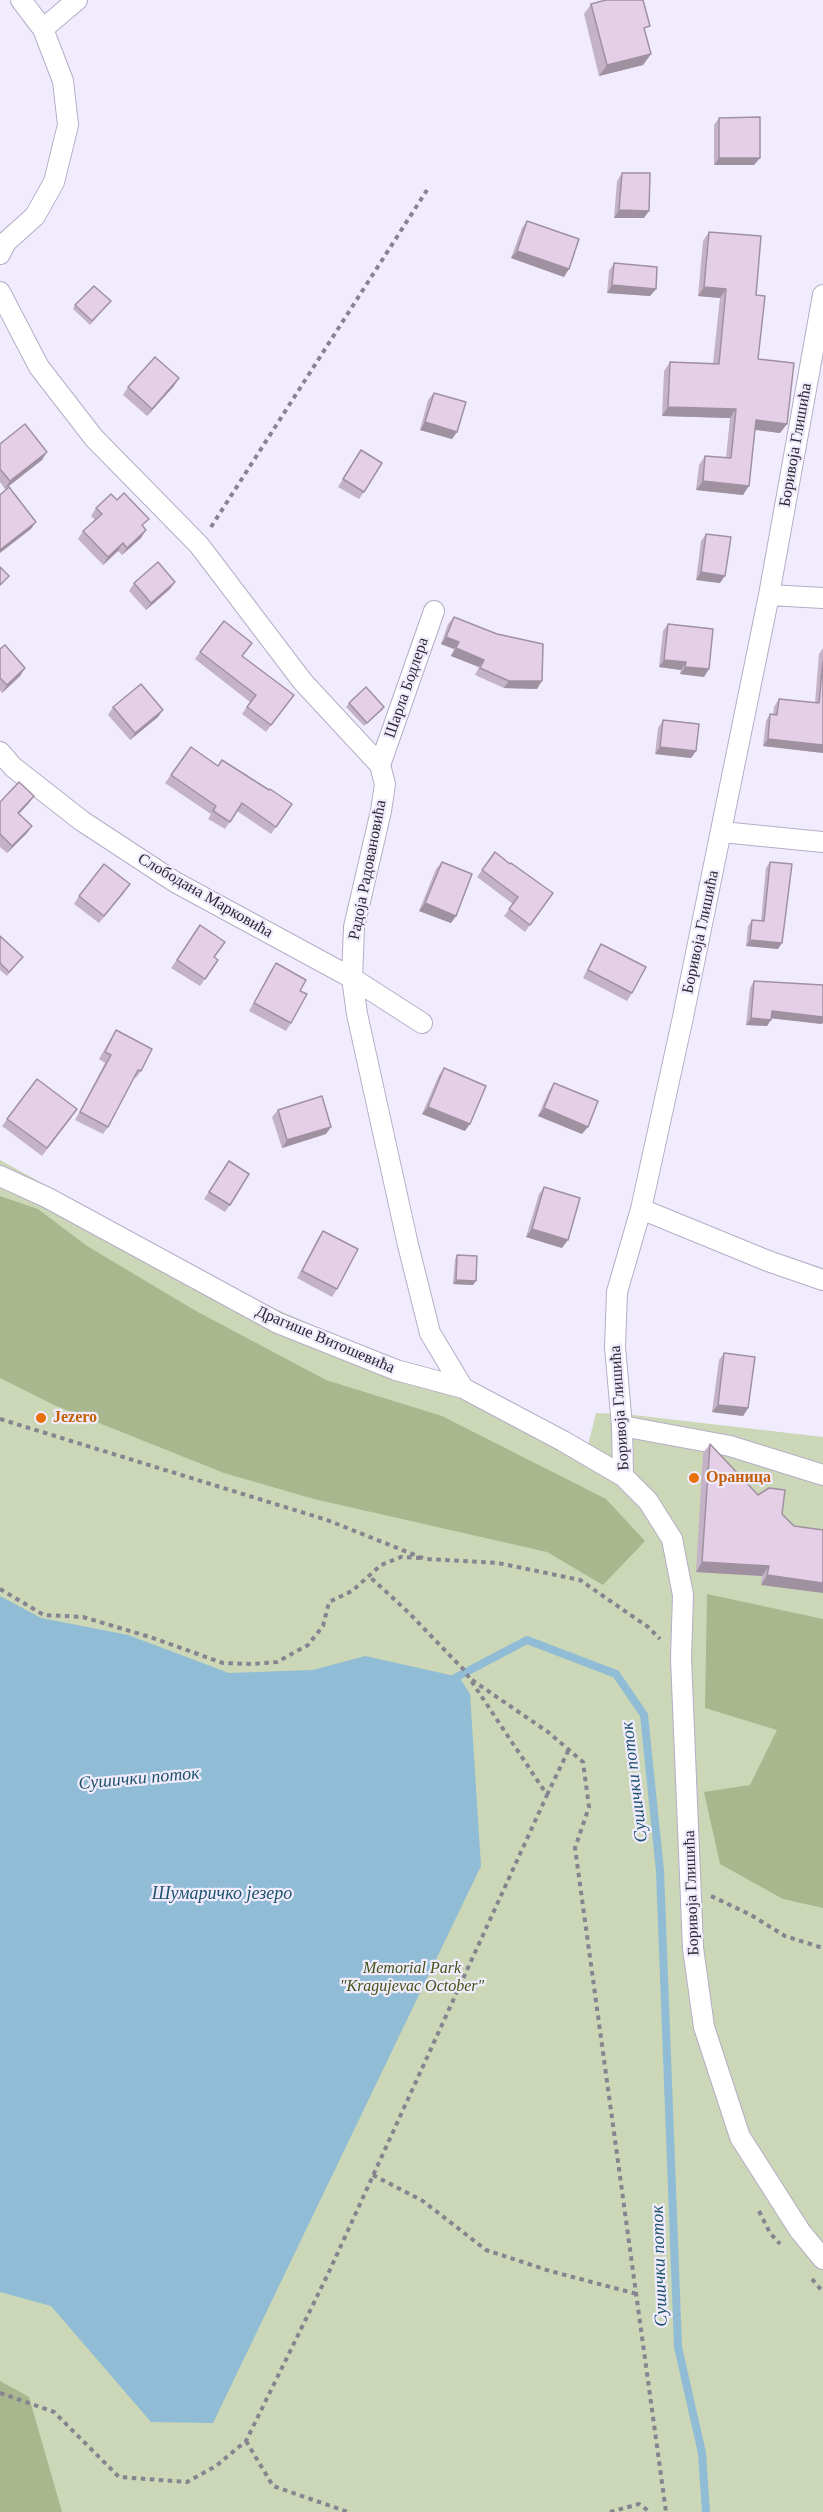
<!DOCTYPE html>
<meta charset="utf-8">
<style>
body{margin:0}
canvas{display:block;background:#f1ecfd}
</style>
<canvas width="823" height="2512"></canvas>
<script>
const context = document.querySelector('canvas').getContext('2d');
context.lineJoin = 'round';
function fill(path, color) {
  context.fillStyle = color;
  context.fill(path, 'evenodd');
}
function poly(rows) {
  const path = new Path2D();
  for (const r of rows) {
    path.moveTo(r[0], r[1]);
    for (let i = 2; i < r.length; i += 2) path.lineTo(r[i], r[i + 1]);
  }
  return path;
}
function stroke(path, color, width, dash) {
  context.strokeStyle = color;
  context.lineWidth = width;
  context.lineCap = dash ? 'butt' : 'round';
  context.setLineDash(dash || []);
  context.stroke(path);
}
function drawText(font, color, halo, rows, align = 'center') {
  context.font = font + ' "Times New Roman",serif';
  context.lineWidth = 4.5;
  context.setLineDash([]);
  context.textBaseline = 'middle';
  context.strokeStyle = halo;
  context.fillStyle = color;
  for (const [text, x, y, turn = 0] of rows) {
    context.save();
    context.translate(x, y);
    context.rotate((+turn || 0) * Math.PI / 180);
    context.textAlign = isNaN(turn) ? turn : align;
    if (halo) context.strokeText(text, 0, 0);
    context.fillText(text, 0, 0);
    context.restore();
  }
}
fill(poly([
 [0,1160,255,1300,588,1445,596,1413,625,1414,823,1437,823,2512,0,2512]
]), '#cbd7b6');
fill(poly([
 [0,1196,38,1209,87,1246,196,1311,326,1380,442,1416,606,1499,645,1541,603,1585,547,1552,314,1499,224,1473,54,1405,0,1378],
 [707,1594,823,1619,823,1908,783,1899,720,1864,704,1792,750,1785,777,1730,705,1708],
 [0,2381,29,2397,62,2512,0,2512]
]), '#a9b78f');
fill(poly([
 [0,1596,41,1618,128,1635,229,1673,313,1670,365,1656,459,1677,470,1694,481,1866,213,2423,151,2422,51,2306,0,2292]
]), '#91bcd5');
stroke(poly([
 [451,1680,527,1640,616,1674,644,1715,660,1871,678,2347,702,2453,706,2512]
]), '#91bcd5', 8);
const minor = poly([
 [43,29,77,0],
 [0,254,6,242,35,216,54,182,68,125,63,81,43,29,21,0],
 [0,292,39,367,94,438,199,545,303,682,380,765,385,784,381,811,354,927,352,978,357,1014,408,1245,430,1333,463,1388],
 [769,595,823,295],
 [0,752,13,767,82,821,175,882,352,978,422,1023],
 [380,765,434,611],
 [722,832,823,842],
 [0,1176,48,1198,278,1323,396,1370,463,1388,563,1441,623,1476,648,1501,672,1539,683,1595,681,1658,693,1948,704,2027,740,2137,800,2231,823,2259],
 [641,1209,768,1261,823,1280],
 [622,1426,730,1446,823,1475],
 [623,1476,622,1426,615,1347,617,1292,641,1209,683,1017,769,595,823,598]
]);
stroke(minor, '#b5adc7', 22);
stroke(poly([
 [211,527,427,190],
 [0,1419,327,1520,425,1559,498,1563,580,1580,648,1627,660,1639],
 [0,1589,44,1615,83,1617,150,1637,223,1663,252,1664,277,1662,308,1645,323,1626,329,1602,352,1591,381,1565,401,1557,421,1558],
 [472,1680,548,1732,583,1762,589,1807,575,1848,666,2512],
 [547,1795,569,1749],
 [711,1896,751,1915,785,1936,823,1948],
 [373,2175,423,2201,486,2250,550,2271,637,2294],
 [759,2211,770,2233,780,2244],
 [812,2279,823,2292],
 [0,2393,54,2412,119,2477,187,2482,216,2466,246,2441,328,2274,547,1795,464,1670,408,1612,369,1576],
 [246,2441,273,2486,348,2512],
 [610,2512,639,2504,650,2512]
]), '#878390', 4, [4.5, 4.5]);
stroke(minor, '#fff', 20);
fill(poly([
 [591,4,645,32,651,54,643,65,599,76,584,14],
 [719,118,760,158,754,165,714,165,714,125],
 [622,173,644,218,614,218,617,181],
 [527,221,564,277,511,258,522,228],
 [709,232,756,295,758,359,787,424,780,433,755,430,743,495,696,490,699,465,705,456,726,458,730,418,662,416,664,371,670,362,713,363,720,298,698,296,703,241],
 [614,263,656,289,650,296,607,293,609,271],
 [111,301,90,325,73,309,75,305],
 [174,386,147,416,123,395,128,387],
 [434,393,457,432,452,439,420,430,428,400],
 [0,444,42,460,5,489,0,482],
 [361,450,364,492,359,499,338,487],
 [96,508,143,527,141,538,122,555,118,551,103,565,78,539,83,531,95,520,91,516],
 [706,534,720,583,696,580,701,541],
 [175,582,170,589,146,610,129,591,134,583],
 [454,617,537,689,504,688,475,675,479,667,451,656,454,649,441,644,448,624],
 [668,624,704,677,680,674,681,670,659,667,663,631],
 [823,648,823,753,763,746,766,721,770,714,773,715,774,707,779,699,815,703,819,654],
 [0,649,25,668,20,676,2,693,0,690],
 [200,652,242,656,294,695,266,732,242,714,250,702,195,659],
 [349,703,384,707,382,710,364,726,346,707],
 [113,707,158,717,130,740,108,715],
 [663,720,696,751,691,758,655,754,658,728],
 [191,747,218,766,269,790,292,804,271,834,237,811,225,829,208,819,211,814,165,783],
 [0,802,29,803,19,814,27,833,7,853,0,847],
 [495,852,510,864,553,893,525,932,504,916,513,904,477,877],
 [442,862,456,916,451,923,419,911,436,869],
 [770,862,778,949,746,946,748,926,752,920,761,921,766,868],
 [125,892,99,923,74,904,79,896],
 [200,925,214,957,218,960,200,986,171,968],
 [0,936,23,957,7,976,0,970],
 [601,944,632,993,627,1001,583,978,596,952],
 [276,963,300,991,291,1023,286,1031,249,1011,271,970],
 [754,981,823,985,823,1022,822,1024,771,1018,767,1026,746,1025,750,988],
 [116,1030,141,1071,136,1078,134,1077,108,1127,103,1134,75,1120,105,1063,99,1059,111,1038],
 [444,1068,465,1131,422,1114,439,1075],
 [37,1079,72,1117,42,1156,2,1126],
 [554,1083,582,1134,538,1116,549,1091],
 [278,1110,331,1127,326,1134,282,1148,272,1117],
 [229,1161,230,1205,225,1212,204,1199],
 [544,1187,562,1248,526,1237,539,1194],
 [323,1231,337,1289,332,1297,297,1278,318,1238],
 [457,1255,473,1285,453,1284,455,1259],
 [724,1353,748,1408,743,1416,712,1412,719,1360],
 [710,1444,758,1495,782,1514,794,1526,823,1530,761,1585,762,1576,696,1572,703,1453]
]), '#c4b2c6');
fill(poly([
 [651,54,643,65,599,76,607,65],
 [719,158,760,158,754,165,714,165],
 [619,210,649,211,644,218,614,218],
 [517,251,569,269,564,277,511,258],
 [612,285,656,289,650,296,607,293],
 [704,287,726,289,720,298,698,296],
 [179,378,174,386,147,416,152,409],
 [668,407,736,409,730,418,662,416],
 [756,420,787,424,780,433,750,429],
 [425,422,457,432,452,439,420,430],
 [47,452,42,460,5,489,10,481],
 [703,481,749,486,743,495,696,490],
 [36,522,31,529,0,553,0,550],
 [146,530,141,538,122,555,127,548],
 [123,543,118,551,103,565,108,557],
 [701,572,725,576,720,583,696,580],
 [175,582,170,589,146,610,151,603],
 [446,637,459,642,454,649,441,644],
 [456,648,484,660,479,667,451,656],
 [664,660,686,662,681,670,659,667],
 [685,667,709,669,704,677,680,674],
 [25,668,20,676,2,693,7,685],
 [509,681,542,681,537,689,504,688],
 [384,707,382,710,364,726,367,723],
 [163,710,158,717,130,740,135,733],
 [768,739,823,745,823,753,763,746],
 [660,747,696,751,691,758,655,754],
 [34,796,29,803,13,820,18,813],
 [32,826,27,833,7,853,12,846],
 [425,903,456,916,451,923,419,911],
 [750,940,782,943,778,949,746,946],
 [772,1011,823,1017,823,1022,822,1024,768,1018],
 [751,1018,771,1020,767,1026,746,1025],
 [428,1107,470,1124,465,1131,422,1114],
 [544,1108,588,1127,582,1134,538,1116],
 [331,1127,326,1134,282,1148,287,1140],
 [532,1229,568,1240,562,1248,526,1237],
 [456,1280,476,1281,473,1285,453,1284],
 [718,1405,748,1408,743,1416,712,1412],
 [702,1562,769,1566,762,1576,696,1572],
 [767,1575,823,1583,823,1593,761,1585]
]), '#a091a1');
const building = poly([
 [606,0,643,0,650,26,644,28,651,54,607,65,591,4,606,0],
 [760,117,760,158,719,158,719,118,760,117],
 [622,173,650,173,649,211,619,210,622,173],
 [527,221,579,239,569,269,517,251,527,221],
 [709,232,761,236,756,295,765,296,758,359,794,363,787,424,756,420,749,486,703,481,705,456,731,458,736,409,668,407,670,362,719,364,726,289,704,287,709,232],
 [614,263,657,267,656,289,612,285,614,263],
 [94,286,111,301,92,321,75,305,94,286],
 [155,357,179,378,152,409,128,387,155,357],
 [434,393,466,402,457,432,425,422,434,393],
 [25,424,47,452,10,481,0,469,0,444,25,424],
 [361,450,382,463,364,492,343,479,361,450],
 [9,487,36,522,0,550,0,495,9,487],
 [124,493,149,519,142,525,146,530,127,548,123,543,108,557,83,531,102,514,96,508,111,494,117,500,124,493],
 [706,534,731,537,725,576,701,572,706,534],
 [158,562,175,582,151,603,134,583,158,562],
 [0,567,9,576,0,585,0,567],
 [454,617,497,634,543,644,542,681,509,681,480,668,484,660,456,648,459,642,446,637,454,617],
 [224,621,252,643,242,656,294,695,271,725,247,707,256,695,200,652,224,621],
 [668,624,713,629,709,669,685,667,686,662,664,660,668,624],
 [5,645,25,668,7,685,0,678,0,649,5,645],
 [823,661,823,745,768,739,770,714,777,715,779,699,819,703,823,661],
 [141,684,163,710,135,733,113,707,141,684],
 [366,687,384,707,367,723,349,703,366,687],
 [663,720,699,724,696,751,660,747,663,720],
 [191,747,218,766,222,760,269,790,270,789,292,804,276,827,242,803,230,822,213,811,216,806,171,775,191,747],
 [19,782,34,796,18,813,32,826,12,846,0,834,0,802,19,782],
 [495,852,510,864,511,863,553,893,530,925,509,909,518,897,482,870,495,852],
 [442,862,472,874,456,916,425,903,442,862],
 [770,862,792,864,782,943,750,940,752,920,764,921,770,862],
 [104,864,130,884,104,916,79,896,104,864],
 [200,925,225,942,214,957,218,960,205,979,177,960,200,925],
 [0,936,23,957,9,972,0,963,0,936],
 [601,944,646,967,632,993,588,970,601,944],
 [276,963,306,980,300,991,307,994,291,1023,254,1003,276,963],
 [754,981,823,985,823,1017,772,1011,771,1020,751,1018,754,981],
 [116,1030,152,1049,141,1071,138,1070,108,1127,80,1112,111,1055,105,1052,116,1030],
 [444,1068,486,1086,470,1124,428,1107,444,1068],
 [37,1079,77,1109,47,1148,7,1119,37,1079],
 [554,1083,598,1101,588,1127,544,1108,554,1083],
 [322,1096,331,1127,287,1140,278,1110,322,1096],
 [229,1161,249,1174,230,1205,209,1192,229,1161],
 [544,1187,580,1198,568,1240,532,1229,544,1187],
 [323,1231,358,1249,337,1289,302,1271,323,1231],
 [457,1255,477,1256,476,1281,456,1280,457,1255],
 [724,1353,755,1357,748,1408,718,1405,724,1353],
 [710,1444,758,1495,769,1488,785,1490,782,1514,794,1526,823,1530,823,1583,767,1575,769,1566,702,1562,710,1444]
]);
fill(building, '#e4cfe6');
stroke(building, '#a091a1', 1.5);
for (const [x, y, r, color] of [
 [41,1418,6,"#e8710a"],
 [694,1478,6,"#e8710a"]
]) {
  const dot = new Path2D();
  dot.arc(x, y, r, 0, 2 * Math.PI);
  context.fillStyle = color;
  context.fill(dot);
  stroke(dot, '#f1ecfd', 2);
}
drawText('16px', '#2c2933', '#f1ecfd', [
 ["Боривоја Глишића",796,445,-80],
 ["Шарла Бодлера",407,688,-71],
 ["Радоја Радовановића",368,870,-79],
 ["Слободана Марковића",205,896,30],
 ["Боривоја Глишића",701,932,-78],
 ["Драгише Витошевића",325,1340,23],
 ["Боривоја Глишића",620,1408,-94],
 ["Боривоја Глишића",692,1893,-92]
]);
drawText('bold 16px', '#c56008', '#f1ecfd', [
 ["Jezero",53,1418],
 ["Ораница",706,1478]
], 'left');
drawText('italic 16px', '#425416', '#f1ecfd', [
 ["Memorial Park",412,1969],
 ["\"Kragujevac October\"",412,1987]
]);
drawText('italic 18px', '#1d526c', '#f1ecfd', [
 ["Сушички поток",139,1779,-5],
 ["Сушички поток",635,1782,-97],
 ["Шумаричко језеро",222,1894],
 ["Сушички поток",660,2266,-92]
]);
</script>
